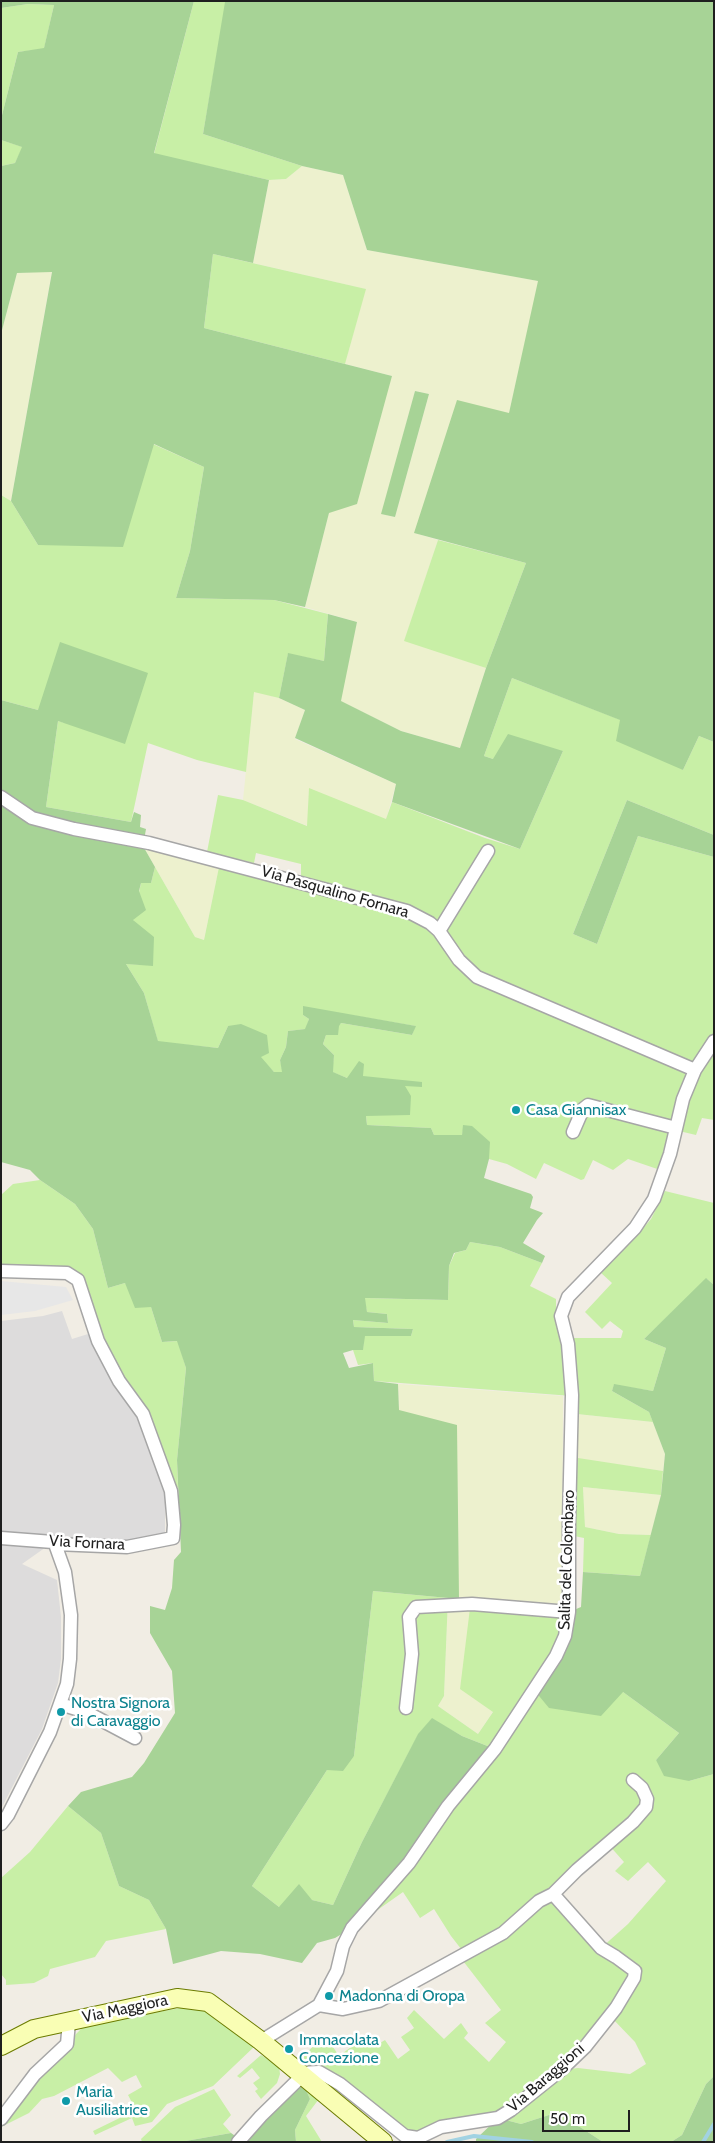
<!DOCTYPE html>
<style>
body{margin:0}
#map{position:relative;width:715px;height:2143px;overflow:hidden;background:#f1ede4;font-family:Cabin,sans-serif}
canvas{display:block}
.frame{position:absolute;inset:0;border:2px solid #1f1f1f;pointer-events:none}
.scale{position:absolute;left:542px;top:2110px;width:88px;height:22px;box-sizing:border-box;border:2px solid #1f1f1f;border-top:0;padding-left:6px;font-size:15px;line-height:18px;white-space:nowrap;color:#1f1f1f;-webkit-text-stroke:4px #fff;paint-order:stroke}
</style>
<div id="map">
<canvas width="715" height="2143"></canvas>
<div class="frame"></div>
<div class="scale">50 m</div>
</div>
<script>
const context = document.querySelector('canvas').getContext('2d');
context.lineJoin = 'round';
function fill(path, color) {
  context.fillStyle = color;
  context.fill(path, 'evenodd');
}
function poly(rows) {
  const path = new Path2D();
  for (const r of rows) {
    path.moveTo(r[0], r[1]);
    for (let i = 2; i < r.length; i += 2) path.lineTo(r[i], r[i + 1]);
  }
  return path;
}
function stroke(path, color, width, dash) {
  context.strokeStyle = color;
  context.lineWidth = width;
  context.lineCap = dash ? 'butt' : 'round';
  context.setLineDash(dash || []);
  context.stroke(path);
}
function drawText(font, color, halo, rows, align = 'center') {
  context.font = font + ' Cabin,sans-serif';
  context.lineWidth = 5;
  context.setLineDash([]);
  context.textBaseline = 'middle';
  context.strokeStyle = halo;
  context.fillStyle = color;
  for (const [text, x, y, turn = 0] of rows) {
    context.save();
    context.translate(x, y);
    context.rotate((+turn || 0) * Math.PI / 180);
    context.textAlign = isNaN(turn) ? turn : align;
    if (halo) context.strokeText(text, 0, 0);
    context.fillText(text, 0, 0);
    context.restore();
  }
}
fill(poly([
 [62,1311,72,1339,88,1334,115,1385,138,1419,165,1492,165,1536,127,1543,56,1540,22,1564,57,1580,61,1617,61,1659,58,1683,42,1729,1,1809,1,1321,43,1316]
]), '#dddcdc');
fill(poly([
 [302,166,343,175,367,250,539,281,509,413,415,533,438,540,405,640,486,668,460,748,401,731,340,701,357,622,305,607,329,513,392,376,345,364,365,289,253,263,269,180,286,179],
 [415,391,429,394,395,517,382,514],
 [52,271,11,501,1,495,1,334,17,273],
 [254,691,279,698,305,710,295,739,396,784,386,820,309,789,308,826,243,800],
 [143,846,219,867,204,940,195,937],
 [398,1384,563,1396,562,1608,478,1734,438,1706,444,1696,448,1598,459,1599,399,1410],
 [577,1414,653,1422,665,1454,663,1471,578,1459],
 [583,1487,661,1495,651,1535,619,1534,585,1527]
]), '#edf1ce');
fill(poly([
 [194,1,226,2,203,134,302,166,286,179,269,180,154,154],
 [28,4,54,5,44,49,18,52,1,119,1,8],
 [1,140,23,147,15,163,1,166],
 [213,254,366,289,345,364,204,328],
 [153,444,204,467,190,551,176,598,274,600,328,614,324,661,288,654,279,698,254,692,246,772,197,760,148,743,131,822,46,807,58,721,65,723,38,710,1,700,1,495,11,501,38,545],
 [438,540,526,563,486,668,404,641],
 [512,678,621,720,683,770,699,736,714,742,714,835,627,800,573,934,597,944,638,836,714,857,714,1120,702,1118,696,1135,679,1131,669,1173,628,1159,613,1170,593,1160,584,1179,581,1180,544,1163,536,1179,507,1164,489,1159,489,1142,464,1126,462,1135,434,1135,431,1128,367,1125,366,1116,347,1078,332,1072,334,1055,323,1044,326,1035,341,1023,412,1035,415,1026,303,1007,303,1015,309,1019,306,1029,288,1031,286,1047,280,1060,283,1072,274,1072,228,1026,218,1048,158,1042,144,993,126,964,153,965,133,920,141,883,151,883,155,867,195,937,204,940,219,867,349,902,352,892,301,879,301,864,256,853,254,863,207,852,218,795,243,800,307,826,309,788,386,819,392,802,485,838,520,849,563,751,493,759,484,756],
 [40,1180,75,1204,93,1229,108,1288,125,1283,151,1307,162,1342,178,1341,186,1368,177,1460,178,1487,174,1490,122,1379,101,1340,81,1278,1,1267,1,1195,13,1184],
 [665,1191,714,1203,714,1285,707,1279,644,1339,666,1348,653,1391,614,1385,612,1391,649,1412,653,1422,577,1414,578,1458,663,1471,661,1495,583,1487,585,1527,619,1534,651,1535,640,1576,583,1572,584,1538,574,1536,572,1396,374,1381,373,1363,358,1365,353,1350,363,1349,364,1336,411,1336,413,1329,354,1327,353,1320,388,1323,387,1314,367,1312,364,1298,448,1300,449,1266,455,1253,466,1250,470,1242,500,1247,542,1263,530,1286,556,1299,556,1325,560,1338,621,1338,623,1331,610,1321,602,1329,585,1312,612,1283,600,1272,633,1240,651,1219],
 [373,1591,448,1598,444,1696,438,1706,478,1734,493,1712,460,1689,471,1600,562,1608,623,1692,679,1733,656,1760,689,1781,714,1774,714,2076,706,2084,682,2135,671,2142,603,2142,580,2127,549,2115,521,2124,498,2118,418,2138,306,2067,299,2060,325,2035,339,2056,367,2035,375,2046,385,2040,398,2059,410,2050,401,2037,414,2028,407,2018,414,2010,444,2039,461,2023,468,2033,464,2038,489,2062,506,2042,485,2023,501,2010,460,1957,465,1954,451,1936,434,1909,420,1918,403,1892,352,1928,495,1749,462,1736,432,1719,418,1735,362,1842,333,1905,312,1900,279,1907,252,1886,327,1770,354,1756],
 [608,1844,624,1862,615,1871,628,1881,648,1862,666,1881,628,1924,601,1948,553,1894],
 [610,2016,635,2042,646,2064,630,2074,578,2068,562,2070],
 [68,1806,101,1833,119,1886,149,1900,166,1929,106,1941,95,1957,50,1969,48,1976,34,1983,6,1985,6,1980,1,1974,1,1878,30,1852],
 [186,2007,209,2012,256,2045,213,2086,167,2104,152,2122,135,2126,132,2118,95,2135,93,2131,136,2110,128,2095,142,2087,136,2075,122,2082,108,2068,54,2096,42,2099,29,2113,1,2127,29,2086,68,2048,76,2034,83,2027,101,2022],
 [261,2055,279,2066,280,2074,277,2083,261,2099,255,2091,258,2089,253,2083,260,2078,252,2068,240,2078,237,2076],
 [303,2083,319,2099,306,2116,322,2142,296,2142,295,2130,310,2099],
 [214,2089,231,2115,223,2124,231,2133,180,2142,142,2142,141,2139,175,2107]
]), '#c8efa6');
fill(poly([
 [1,1,194,1,154,153,269,180,253,263,213,254,204,328,392,376,357,504,329,513,305,607,274,600,176,598,190,551,204,467,154,444,123,547,38,545,11,501,52,272,17,273,1,334,1,166,15,163,22,147,1,140,1,119,18,52,44,48,54,5,28,4,1,8],
 [222,1,714,1,714,742,699,736,683,770,616,741,620,720,512,678,484,756,493,759,508,734,563,751,520,849,392,802,396,784,295,738,305,710,279,698,288,653,324,661,328,614,357,622,341,701,401,731,460,748,486,668,526,563,414,533,457,400,509,413,538,281,367,250,343,175,302,166,203,134,225,2],
 [415,391,429,394,395,517,381,514],
 [60,642,148,673,125,744,58,721,46,807,131,822,134,812,141,815,140,827,146,829,143,846,155,867,151,883,141,883,139,891,146,910,133,920,154,937,153,966,126,964,144,993,158,1041,218,1048,228,1026,241,1024,267,1035,269,1053,261,1057,274,1072,282,1072,280,1060,286,1047,288,1031,305,1029,309,1019,303,1015,303,1006,416,1026,412,1035,341,1023,339,1026,338,1035,326,1035,323,1044,334,1055,333,1072,347,1078,359,1061,364,1064,363,1076,422,1082,422,1087,405,1086,411,1096,410,1115,366,1116,367,1125,431,1128,434,1135,462,1135,463,1125,472,1126,490,1142,489,1159,484,1178,531,1194,533,1197,530,1208,543,1213,537,1220,523,1243,545,1256,542,1263,500,1247,470,1242,466,1250,454,1253,449,1266,448,1300,365,1298,367,1312,387,1314,388,1323,353,1320,354,1327,413,1329,411,1336,365,1336,363,1350,353,1350,343,1353,349,1368,373,1363,374,1381,398,1384,399,1410,457,1425,459,1599,373,1591,354,1756,343,1771,327,1770,252,1886,279,1907,299,1884,312,1900,333,1905,362,1842,418,1734,432,1718,462,1736,495,1749,352,1928,335,1938,317,1943,302,1963,260,1954,221,1951,173,1964,166,1929,149,1900,119,1886,101,1833,68,1806,81,1792,132,1777,144,1763,175,1713,172,1671,150,1633,150,1606,165,1610,172,1588,174,1560,181,1552,177,1460,186,1368,177,1341,162,1342,151,1307,135,1308,125,1283,108,1288,93,1229,75,1204,40,1180,30,1170,1,1162,1,700,38,710],
 [627,800,714,835,714,857,638,836,597,944,573,934],
 [706,1278,714,1285,714,1774,689,1781,664,1776,656,1760,679,1733,623,1692,601,1716,549,1708,535,1691,569,1612,581,1607,583,1572,640,1576,661,1495,665,1454,649,1412,612,1391,614,1384,653,1391,666,1348,644,1339],
 [714,2076,714,2142,671,2142,682,2135,706,2084],
 [303,2083,310,2099,295,2130,296,2142,180,2142,231,2133,241,2140],
 [549,2115,580,2127,603,2142,476,2142,476,2139,498,2118,521,2124]
]), '#a7d396');
fill(poly([
 [1,1281,66,1287,73,1300,35,1311,1,1315]
]), '#e7e7e7');
stroke(poly([
 [447,2142,474,2136,532,2142],
 [703,2142,714,2124]
]), '#a1d2e2', 4);
const street = poly([
 [1,797,32,818,74,829,149,843,407,911,430,923,439,931,459,960,477,977,695,1070],
 [439,931,488,851],
 [573,1132,583,1109,588,1105,676,1128],
 [1,1271,67,1273,78,1280,98,1341,119,1381,143,1414,171,1491,174,1525,173,1538,127,1547,55,1544,53,1542,1,1538],
 [60,1704,86,1712,135,1738],
 [406,1708,412,1654,409,1617,416,1607,472,1604,569,1612],
 [1,1824,8,1815,50,1732,67,1684,70,1659,71,1615,65,1572,55,1544],
 [553,1894,577,1870,633,1822,646,1807,647,1799,642,1788,633,1780],
 [261,2041,319,2005,337,1971,343,1946,352,1928,409,1863,448,1806,495,1749,556,1656,565,1636,569,1612,569,1520,572,1395,568,1344,561,1316,568,1297,635,1228,654,1199,670,1154,683,1099,695,1070,714,1041],
 [301,2073,319,2072,340,2084,405,2136,418,2138,441,2127,498,2118,511,2110,561,2070,585,2047,616,2008,634,1978,635,1971,616,1957,601,1948,553,1894,539,1901,503,1933,379,2001,343,2009,319,2005],
 [1,2119,35,2074,67,2044,69,2022],
 [238,2142,261,2116,303,2075]
]);
const secondary = poly([
 [1,2046,34,2029,177,1998,208,2002,261,2041,383,2142]
]);
stroke(street, '#a6a6a6', 15);
stroke(secondary, '#6c7c00', 20);
stroke(street, '#fff', 12);
stroke(secondary, '#f9feb4', 18);
for (const [x, y, r, color] of [
 [516,1110,5,"#0f9aa8"],
 [61,1712,5,"#0f9aa8"],
 [329,1996,5,"#0f9aa8"],
 [289,2049,5,"#0f9aa8"],
 [66,2101,5,"#0f9aa8"]
]) {
  const dot = new Path2D();
  dot.arc(x, y, r, 0, 2 * Math.PI);
  context.fillStyle = color;
  context.fill(dot);
  stroke(dot, '#fff', 2);
}
drawText('16px', '#1f1f1f', '#fff', [
 ["Via Pasqualino Fornara",335,892,16],
 ["Via Fornara",87,1543,3],
 ["Salita del Colombaro",567,1560,-88],
 ["Via Maggiora",125,2009,-12],
 ["Via Baraggioni",546,2078,-41]
]);
drawText('16px', '#0d838f', '#fff', [
 ["Casa Giannisax",526,1110],
 ["Nostra Signora",71,1703],
 ["di Caravaggio",71,1721],
 ["Madonna di Oropa",339,1996],
 ["Immacolata",299,2040],
 ["Concezione",299,2058],
 ["Maria",76,2092],
 ["Ausiliatrice",76,2110]
], 'left');
</script>
